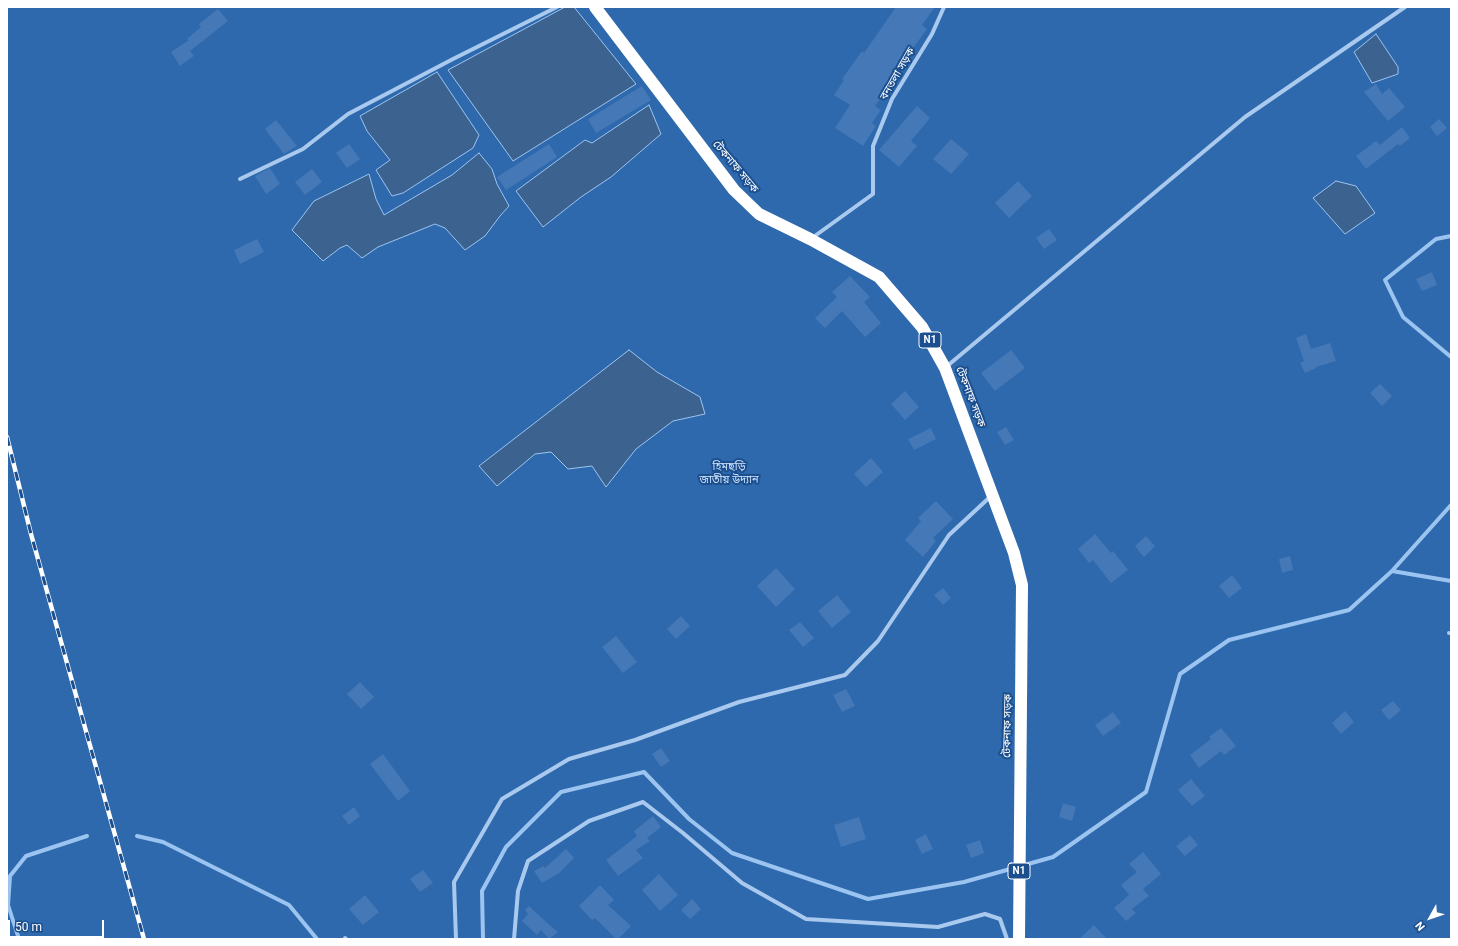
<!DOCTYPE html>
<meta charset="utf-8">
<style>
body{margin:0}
#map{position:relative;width:1458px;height:946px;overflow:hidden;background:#1b4f8f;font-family:Roboto,sans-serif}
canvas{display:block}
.frame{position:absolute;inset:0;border:8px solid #fff;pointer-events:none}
.north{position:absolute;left:1410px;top:898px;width:40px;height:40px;-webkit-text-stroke:3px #1b4f8f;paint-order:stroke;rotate:230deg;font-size:11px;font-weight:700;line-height:16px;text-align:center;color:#fff}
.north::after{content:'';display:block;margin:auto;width:14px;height:18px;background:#fff;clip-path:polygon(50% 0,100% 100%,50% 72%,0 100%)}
.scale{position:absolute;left:8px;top:920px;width:96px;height:18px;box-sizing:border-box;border:2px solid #fff;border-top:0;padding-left:5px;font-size:12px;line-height:14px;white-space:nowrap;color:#fff;-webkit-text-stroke:3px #1b4f8f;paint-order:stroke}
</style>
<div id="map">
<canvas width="1458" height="946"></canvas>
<div class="frame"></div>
<div class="north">N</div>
<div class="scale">50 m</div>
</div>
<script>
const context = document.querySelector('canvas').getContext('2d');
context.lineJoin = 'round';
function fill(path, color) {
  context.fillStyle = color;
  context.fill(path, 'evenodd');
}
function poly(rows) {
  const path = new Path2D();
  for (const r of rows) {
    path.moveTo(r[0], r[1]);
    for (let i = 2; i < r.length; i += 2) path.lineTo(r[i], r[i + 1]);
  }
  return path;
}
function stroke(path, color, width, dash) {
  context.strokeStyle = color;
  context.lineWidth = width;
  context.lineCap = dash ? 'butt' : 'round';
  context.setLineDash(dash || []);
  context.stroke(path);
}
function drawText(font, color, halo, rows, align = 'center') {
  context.font = font + ' Roboto,"Noto Sans Bengali",sans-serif';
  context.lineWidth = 4;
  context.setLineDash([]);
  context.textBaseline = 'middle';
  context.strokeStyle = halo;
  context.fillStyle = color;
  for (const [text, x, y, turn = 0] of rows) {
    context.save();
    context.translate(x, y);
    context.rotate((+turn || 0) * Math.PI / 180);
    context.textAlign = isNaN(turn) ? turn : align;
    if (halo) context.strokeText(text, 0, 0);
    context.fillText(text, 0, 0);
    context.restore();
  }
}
fill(poly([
 [7,7,1451,7,1451,939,7,939]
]), '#2e69ad');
const water = poly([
 [565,7,574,7,636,84,513,161,448,70,565,7],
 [1376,34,1398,67,1398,74,1372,83,1354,52,1376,34],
 [437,72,479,135,473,148,403,193,392,196,376,170,390,160,367,131,360,116,437,72],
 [649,105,661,134,611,177,581,197,543,227,516,191,585,140,592,143,649,105],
 [479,153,492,169,497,184,509,206,500,216,485,236,465,250,445,228,435,224,378,247,362,258,347,245,340,248,323,261,292,230,314,201,369,174,376,199,384,215,452,175,479,153],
 [1336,181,1356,186,1375,213,1345,234,1313,198,1336,181],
 [629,350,657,372,700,397,705,414,673,421,636,449,606,487,592,466,568,469,551,452,535,454,497,486,479,466,629,350]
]);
fill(water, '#3c6290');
stroke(water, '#9cc4f0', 1);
stroke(poly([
 [1451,236,1436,239,1385,280,1403,317,1451,357],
 [1392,571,1451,581],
 [137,836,163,842,289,905,317,939],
 [19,939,8,905,10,876,26,856,87,836],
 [483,939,482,891,506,847,561,792,644,772,689,819,732,853,868,899,964,882,1053,857,1146,792,1180,674,1229,640,1349,610,1392,571,1451,505]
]), '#9cc4f0', 4);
fill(poly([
 [896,7,935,7,922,25,927,29,894,74,897,76,875,106,881,110,872,123,876,126,863,146,835,128,850,105,834,95,844,80,842,79,862,51,864,53],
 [218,9,228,21,190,51,194,56,180,66,171,52,189,40,187,39,201,27,199,24],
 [1376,84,1382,94,1389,88,1405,107,1388,121,1364,92],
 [642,86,651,100,596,133,588,119],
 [917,106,930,118,911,141,917,146,899,167,879,150],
 [1439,119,1447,128,1437,136,1430,127],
 [276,120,297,146,284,154,265,129],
 [1402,127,1410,138,1400,146,1398,144,1366,169,1356,156,1376,141,1380,145],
 [951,139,969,154,951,174,933,159],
 [349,144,360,159,347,168,336,153],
 [549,144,557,157,506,190,497,177],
 [270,168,280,184,266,194,255,176],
 [312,169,322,182,305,195,295,182],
 [1018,181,1032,196,1009,218,995,203],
 [1049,229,1057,240,1044,249,1036,238],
 [257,239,264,252,240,264,234,250],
 [1432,272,1437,285,1422,291,1416,279],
 [850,276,870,297,864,302,881,323,865,337,842,311,825,328,815,318,837,297,832,292],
 [1306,334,1311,349,1330,343,1336,361,1316,367,1316,368,1305,373,1300,363,1304,361,1296,338],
 [1011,350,1025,368,995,391,981,373],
 [1380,384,1392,396,1382,406,1370,393],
 [905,391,919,407,905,420,891,404],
 [1006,427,1014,440,1005,445,997,432],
 [931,428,936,439,914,450,908,439],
 [871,458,883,472,866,487,854,474],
 [936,501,953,519,933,538,936,541,923,557,905,540,921,521,918,518],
 [1095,534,1111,553,1113,551,1128,570,1111,583,1093,560,1089,563,1078,549],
 [1146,536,1155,546,1144,557,1135,546],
 [1290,556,1293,570,1282,573,1279,559],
 [776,568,795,589,776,607,757,586],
 [1232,575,1242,588,1229,598,1219,586],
 [943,588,951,598,943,605,934,595],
 [837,595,851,612,832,628,818,611],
 [681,616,690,626,676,639,667,629],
 [800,622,814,638,803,647,789,630],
 [616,636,637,662,623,673,602,647],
 [360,682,374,697,361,709,347,694],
 [846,689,855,706,842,712,833,695],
 [1393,701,1401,710,1389,720,1381,710],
 [1345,711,1354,722,1341,734,1332,723],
 [1113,712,1121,723,1103,736,1095,725],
 [1221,728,1236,746,1224,755,1221,751,1199,768,1190,755,1211,739,1209,737],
 [661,748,670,761,661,767,652,754],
 [383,754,410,791,398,801,370,764],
 [1191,779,1205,796,1192,806,1178,790],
 [1063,803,1076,807,1072,821,1059,817],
 [354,807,360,816,349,825,342,816],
 [653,816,661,827,647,838,650,841,636,850,643,858,618,876,606,860,637,836,634,831],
 [859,817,866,839,841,847,834,825],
 [926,834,933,849,922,854,915,840],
 [1190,835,1198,845,1185,856,1176,846],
 [980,840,984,853,971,858,966,845],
 [566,849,574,858,559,873,542,883,534,871,543,866,545,868],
 [1143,852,1161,874,1143,889,1149,896,1132,909,1136,913,1126,921,1114,908,1129,895,1121,885,1137,872,1129,864],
 [423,870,433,883,420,892,410,879],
 [659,874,678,895,660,911,642,890],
 [600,885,614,900,608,905,631,926,618,939,616,939,595,918,592,920,579,906],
 [365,895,379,912,363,925,349,909],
 [692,899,701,909,690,919,681,910],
 [529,906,545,921,558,932,549,939,541,930,537,935,522,921,528,914,525,910],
 [1094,925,1107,939,1079,939]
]), '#4478b7');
stroke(poly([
 [240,179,303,149,348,114,453,59,557,7],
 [812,238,873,194,873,146,892,99,932,34,944,7],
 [946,367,1245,117,1405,7],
 [1449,633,1451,633],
 [345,938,346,939],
 [456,939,454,882,502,799,569,759,635,740,739,702,845,675,878,641,949,535,991,496],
 [514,939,518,891,528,861,589,821,643,802,683,833,742,883,806,919,938,927,985,914,1000,919,1007,939]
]), '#a9c9ee', 4);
stroke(poly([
 [595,7,734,190,759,214,810,239,879,277,922,327,945,368,1014,553,1022,585,1019,939]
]), '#fff', 12);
const rail = poly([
 [7,437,31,534,144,939]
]);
stroke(rail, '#fff', 4.5);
stroke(rail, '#1b4f8f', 3, [9]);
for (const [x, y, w] of [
 [930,340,22],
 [1019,871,22]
]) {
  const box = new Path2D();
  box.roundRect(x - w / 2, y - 8, w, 16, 3);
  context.fillStyle = '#1b4f8f';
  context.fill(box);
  stroke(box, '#fff', 1);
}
drawText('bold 10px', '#fff', null, [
 ["N1",930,340],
 ["N1",1019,871]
]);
drawText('11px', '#fff', '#1b4f8f', [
 ["বনতলা সড়ক",898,74,-60],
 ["টেকনাফ সড়ক",735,167,50],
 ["টেকনাফ সড়ক",970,397,69],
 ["টেকনাফ সড়ক",1008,726,-89]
]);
drawText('11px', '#cfe3fa', '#1b4f8f', [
 ["হিমছড়ি",729,467],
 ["জাতীয় উদ্যান",729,480]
]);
</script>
